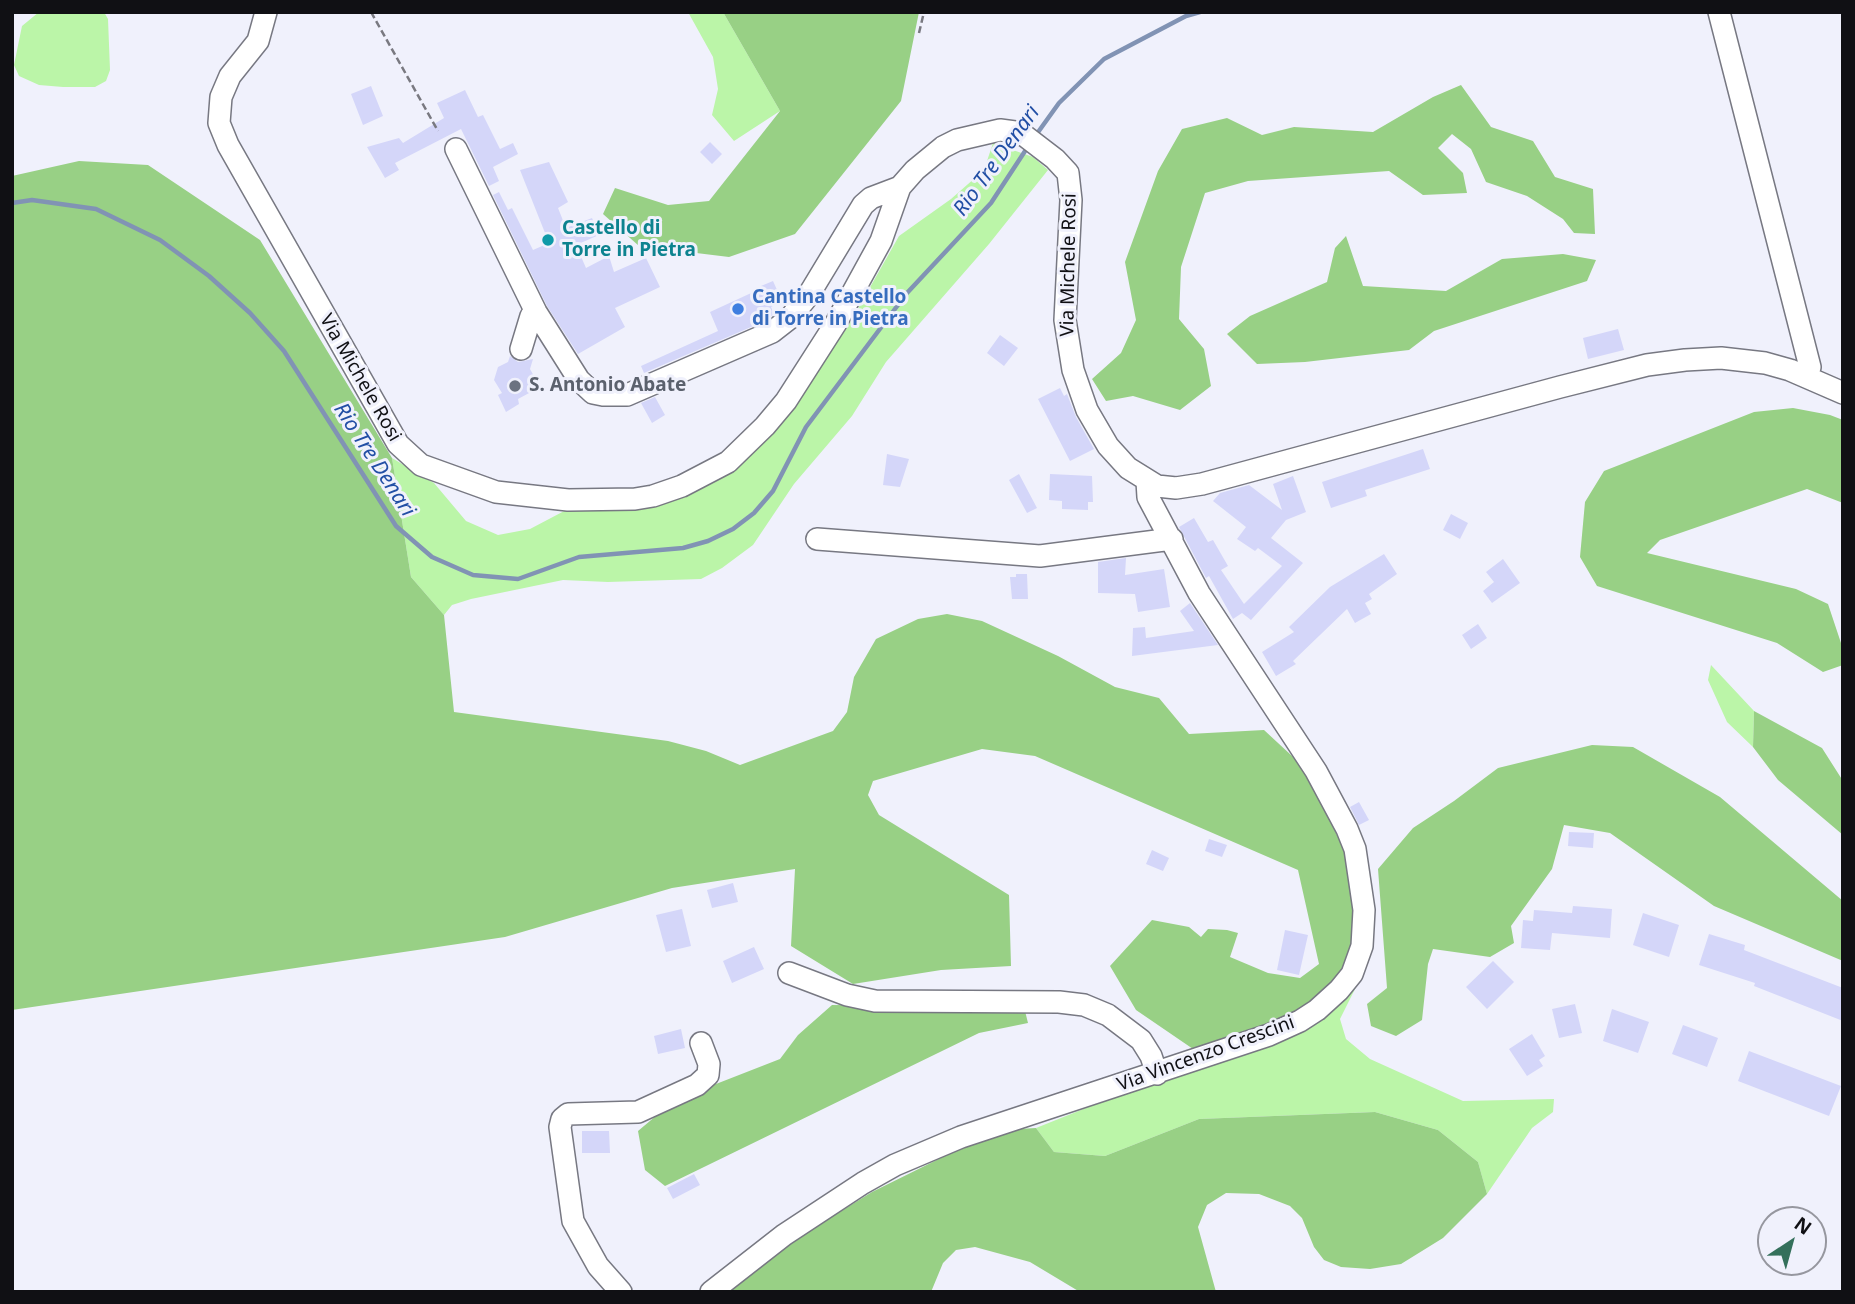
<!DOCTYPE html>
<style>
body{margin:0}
#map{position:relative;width:1855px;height:1304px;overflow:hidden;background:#f0f1fc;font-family:"Noto Sans",sans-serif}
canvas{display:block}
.frame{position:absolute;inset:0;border:14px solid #101014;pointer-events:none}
.north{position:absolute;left:1757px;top:1206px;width:70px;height:70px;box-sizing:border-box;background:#f0f1fc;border:2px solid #96979f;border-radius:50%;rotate:36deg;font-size:19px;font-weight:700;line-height:28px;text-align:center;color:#101014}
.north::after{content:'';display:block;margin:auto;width:24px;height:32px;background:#34705b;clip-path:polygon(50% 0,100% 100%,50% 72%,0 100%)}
</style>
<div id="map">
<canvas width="1855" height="1304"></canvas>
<div class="frame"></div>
<div class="north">N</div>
</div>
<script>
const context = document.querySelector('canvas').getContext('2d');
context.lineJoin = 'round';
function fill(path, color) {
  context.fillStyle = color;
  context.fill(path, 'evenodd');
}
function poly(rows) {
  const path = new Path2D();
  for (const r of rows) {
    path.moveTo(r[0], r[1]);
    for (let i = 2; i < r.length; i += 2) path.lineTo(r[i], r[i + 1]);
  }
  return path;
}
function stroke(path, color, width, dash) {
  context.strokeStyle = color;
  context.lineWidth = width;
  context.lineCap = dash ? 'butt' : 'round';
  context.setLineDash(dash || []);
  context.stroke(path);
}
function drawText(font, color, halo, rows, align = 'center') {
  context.font = font + ' "Noto Sans",sans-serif';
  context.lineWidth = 6;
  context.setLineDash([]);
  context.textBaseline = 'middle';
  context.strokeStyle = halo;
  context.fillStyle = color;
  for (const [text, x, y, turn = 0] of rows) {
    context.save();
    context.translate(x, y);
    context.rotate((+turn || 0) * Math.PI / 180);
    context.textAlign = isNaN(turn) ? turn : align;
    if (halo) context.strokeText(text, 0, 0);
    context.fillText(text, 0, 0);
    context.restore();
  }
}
fill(poly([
 [39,12,104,12,108,19,110,70,106,81,95,87,63,87,39,85,19,76,14,65,22,26],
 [688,12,723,12,780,111,734,141,712,115,718,89,713,57],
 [993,143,1033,157,1048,170,989,244,886,362,852,416,794,484,753,545,722,568,701,579,608,582,563,580,471,599,452,605,444,615,411,577,392,458,434,483,466,521,498,535,530,529,568,509,646,505,781,419,847,328,899,236,951,199,984,170],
 [1711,665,1754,711,1753,747,1727,722,1708,680],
 [1358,983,1340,1019,1346,1039,1370,1059,1463,1101,1554,1099,1553,1112,1532,1128,1487,1194,1478,1162,1438,1130,1375,1112,1199,1119,1105,1156,1054,1152,1036,1128,1151,1082]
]), '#bbf5a8');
fill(poly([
 [723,12,919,12,901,101,795,234,729,257,639,246,603,214,615,188,668,205,709,201,780,111],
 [1461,85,1491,127,1533,141,1555,177,1593,189,1595,234,1574,233,1563,219,1527,196,1486,182,1471,149,1452,134,1438,148,1463,173,1467,193,1423,195,1389,171,1248,181,1205,193,1181,267,1179,319,1204,349,1211,386,1180,410,1133,396,1106,401,1092,379,1121,353,1136,320,1125,262,1158,171,1182,129,1227,118,1262,135,1294,127,1373,132,1433,97],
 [79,161,148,165,260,240,392,458,411,577,444,615,454,712,668,741,706,751,740,765,833,731,847,712,854,677,876,639,918,619,947,614,982,621,1058,656,1115,687,1159,698,1189,734,1264,730,1305,768,1356,875,1352,968,1286,1024,1196,1051,1136,1010,1110,966,1152,920,1189,927,1201,937,1208,929,1227,930,1238,933,1230,957,1268,973,1300,978,1319,964,1298,870,1035,756,982,749,873,781,868,795,879,815,1009,895,1011,966,941,970,853,984,791,946,795,869,672,888,505,937,12,1010,12,176],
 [1346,236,1363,286,1446,291,1502,259,1563,254,1596,260,1587,281,1434,331,1409,350,1305,362,1257,364,1227,334,1250,316,1327,282,1335,248],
 [1793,408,1830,415,1843,420,1843,503,1807,489,1660,540,1647,553,1796,589,1828,604,1843,649,1843,665,1823,672,1777,643,1597,586,1580,557,1585,502,1604,471,1754,412],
 [1754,711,1822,748,1843,781,1843,835,1778,780,1753,747],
 [1592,745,1633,747,1720,797,1843,901,1843,961,1714,906,1610,833,1564,825,1552,869,1511,926,1514,943,1490,957,1433,949,1428,964,1422,1020,1396,1036,1371,1026,1367,1004,1387,988,1378,869,1413,828,1454,801,1498,768],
 [832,1005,1024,1007,1028,1023,979,1033,665,1186,645,1170,638,1131,675,1100,780,1059,798,1035],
 [1375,1112,1438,1130,1478,1162,1487,1194,1443,1238,1401,1264,1370,1269,1341,1267,1324,1260,1314,1247,1302,1218,1290,1206,1259,1194,1226,1193,1207,1205,1198,1227,1216,1292,1080,1292,1030,1262,975,1247,956,1250,943,1263,931,1292,725,1292,770,1255,872,1192,957,1150,1018,1129,1036,1128,1054,1152,1105,1156,1199,1119]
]), '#98d085');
stroke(poly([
 [1036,135,1059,103,1104,59,1186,16,1200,12],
 [12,203,32,200,96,209,160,240,209,276,250,313,284,351,396,526,432,557,473,575,518,579,579,557,683,548,708,541,733,529,754,513,773,491,806,427,907,293,991,203,1029,145]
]), '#8193b4', 4.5);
fill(poly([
 [371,86,383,116,363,125,351,94],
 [465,90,478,117,483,115,500,149,513,143,518,154,493,167,499,181,489,186,461,129,395,163,399,170,385,178,367,147,399,138,403,143,444,118,437,103],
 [710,142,722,154,712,164,700,152],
 [549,162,568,202,558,208,566,228,592,218,599,235,576,245,586,268,609,256,614,272,646,258,660,287,615,308,625,327,578,354,547,306,493,195,499,192,508,210,512,208,533,250,549,243,520,170],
 [773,281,782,301,771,307,774,314,765,321,644,373,641,366,718,331,710,312,762,288,761,286],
 [1618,329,1624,350,1588,359,1583,338],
 [1000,335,1018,348,1004,366,987,353],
 [510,356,518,362,533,359,530,369,535,378,531,392,518,399,519,404,506,412,498,395,502,393,494,380,498,367,508,362],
 [1060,388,1064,396,1067,394,1076,417,1094,449,1070,461,1038,399],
 [655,397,665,415,652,423,641,403],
 [1423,449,1430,469,1365,490,1367,496,1331,508,1322,482],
 [887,454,909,459,900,487,883,485],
 [1019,474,1037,508,1027,513,1009,480],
 [1050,474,1092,476,1093,502,1088,502,1088,510,1062,509,1062,501,1049,500],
 [1293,476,1306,512,1286,520,1271,538,1303,563,1251,620,1242,613,1233,619,1209,576,1206,578,1179,527,1194,518,1208,542,1213,540,1228,566,1221,570,1244,604,1282,566,1258,548,1255,551,1237,539,1246,527,1213,501,1220,493,1249,485,1282,510,1273,484],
 [1451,514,1468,523,1460,539,1443,530],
 [1384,554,1397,574,1369,594,1372,599,1365,603,1371,614,1355,623,1347,609,1293,661,1296,664,1276,676,1262,652,1294,632,1289,627,1330,587],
 [1126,558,1125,575,1164,569,1170,607,1138,612,1135,594,1098,593,1098,562],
 [1503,559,1520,583,1492,603,1483,591,1494,582,1486,572],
 [1016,574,1027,574,1028,599,1012,599,1010,577,1016,577],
 [1190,603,1218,645,1132,656,1133,628,1145,627,1146,638,1194,631,1180,611],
 [1478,624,1487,638,1471,649,1462,635],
 [1359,802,1369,820,1359,825,1350,807],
 [1569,832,1594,833,1593,848,1568,846],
 [1209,839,1227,845,1222,857,1205,851],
 [1152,850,1169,858,1163,871,1146,864],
 [733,883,738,902,712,908,707,890],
 [1573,906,1612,909,1610,938,1552,933,1550,950,1521,948,1523,920,1533,921,1534,910,1572,913],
 [682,909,691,946,666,952,656,915],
 [1643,913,1679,925,1669,957,1633,945],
 [1285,930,1308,935,1299,975,1277,970],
 [1709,934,1745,945,1744,950,1843,988,1843,1021,1754,986,1755,983,1699,965],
 [754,947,764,969,732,983,723,961],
 [1493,961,1514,982,1487,1009,1466,987],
 [1575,1004,1582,1033,1559,1038,1552,1009],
 [1612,1009,1649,1022,1638,1053,1603,1041],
 [1683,1025,1718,1038,1707,1067,1672,1054],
 [681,1029,685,1048,658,1054,654,1036],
 [1532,1034,1545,1056,1539,1060,1543,1066,1527,1076,1509,1049],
 [1749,1051,1841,1086,1829,1116,1738,1081],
 [582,1131,609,1131,610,1153,582,1153],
 [694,1174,700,1185,673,1199,667,1188]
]), '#d4d6f9');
const minor = poly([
 [266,12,258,41,230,76,221,97,219,123,228,145,398,444,421,465,496,492,568,500,635,499,653,496,682,486,728,462,765,426,786,401,836,323,881,241,900,187,915,170,943,147,957,140,1000,130,1015,132,1025,136,1055,159,1068,173,1071,200,1065,320,1073,370,1087,410,1108,446,1128,468,1157,486,1176,488,1202,484,1560,387,1647,365,1685,360,1721,358,1765,363,1790,370,1843,393],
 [1719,12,1810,367,1807,377],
 [456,149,536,312,579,380,593,393,603,395,627,395,772,332,790,318,808,296,863,205,871,198,900,187],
 [521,349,531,316,536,312],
 [817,539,1040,556,1172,539],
 [789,973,847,995,875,1001,1059,1002,1084,1005,1108,1015,1141,1040,1151,1056,1157,1074],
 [621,1292,598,1266,573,1221,560,1127,562,1119,568,1114,638,1112,697,1085,708,1075,709,1064,701,1043],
 [711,1292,784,1235,863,1183,895,1165,961,1137,1269,1035,1300,1021,1317,1010,1339,990,1352,974,1362,946,1364,910,1355,849,1347,829,1316,771,1199,593,1148,497,1147,481]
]);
stroke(minor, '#777882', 24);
stroke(poly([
 [371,12,438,131],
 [919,33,924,12]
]), '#797980', 2.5, [7, 3.5]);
stroke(minor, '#fff', 21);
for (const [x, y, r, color] of [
 [548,240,7,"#0f9aa8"],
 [738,309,7,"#3f7fe0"],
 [515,386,7,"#6b7280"]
]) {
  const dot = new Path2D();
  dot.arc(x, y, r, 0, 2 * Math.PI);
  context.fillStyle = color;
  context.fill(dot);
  stroke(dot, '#f0f1fc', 2.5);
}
drawText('bold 19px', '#0d838f', '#f0f1fc', [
 ["Castello di",562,229],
 ["Torre in Pietra",562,251]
], 'left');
drawText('19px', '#101014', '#f0f1fc', [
 ["Via Michele Rosi",1069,265,-89],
 ["Via Michele Rosi",360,378,60],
 ["Via Vincenzo Crescini",1206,1054,-20]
]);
drawText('bold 19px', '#366cbe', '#f0f1fc', [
 ["Cantina Castello",752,298],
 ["di Torre in Pietra",752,320]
], 'left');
drawText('bold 19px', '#5b616d', '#f0f1fc', [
 ["S. Antonio Abate",529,386]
], 'left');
drawText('italic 21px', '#224fa5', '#f0f1fc', [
 ["Rio Tre Denari",997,161,-54],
 ["Rio Tre Denari",374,460,57]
]);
</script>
